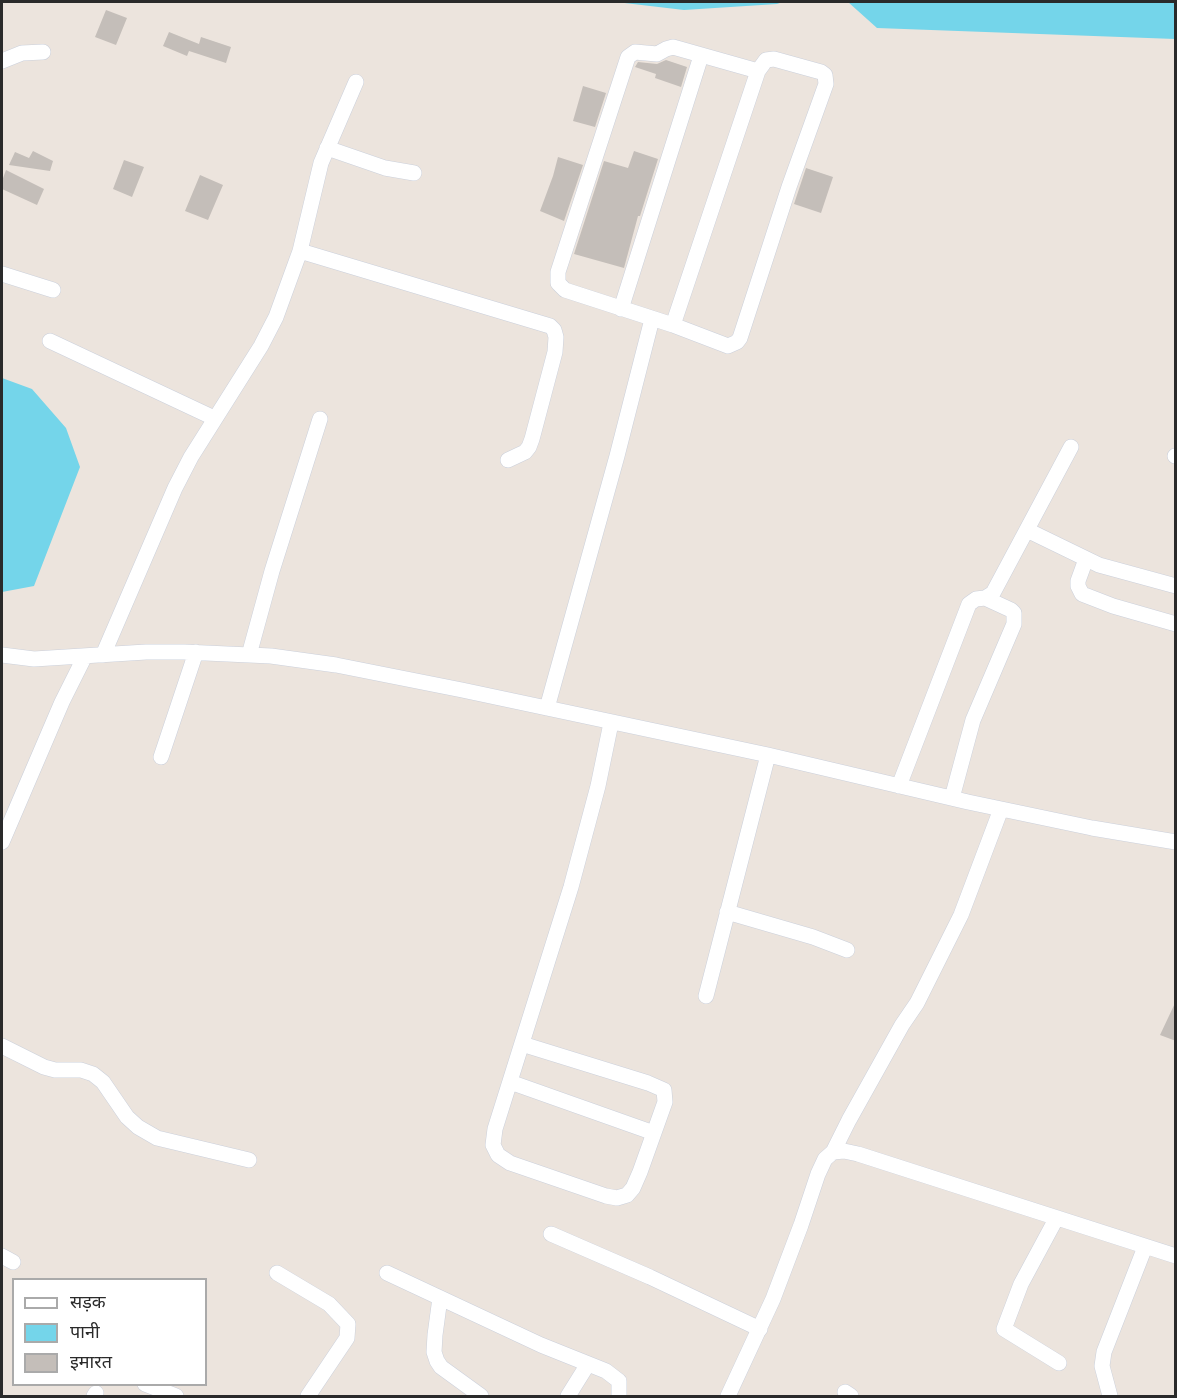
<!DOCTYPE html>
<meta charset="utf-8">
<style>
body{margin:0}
#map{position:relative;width:1177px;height:1398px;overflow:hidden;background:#ece4dd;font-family:"Public Sans","Noto Sans Devanagari",sans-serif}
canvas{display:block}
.frame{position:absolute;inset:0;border:3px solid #2a2a2a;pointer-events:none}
.legend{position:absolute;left:12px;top:1278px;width:195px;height:108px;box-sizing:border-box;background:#fff;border:2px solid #aaa;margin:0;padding:8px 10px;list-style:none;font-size:18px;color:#2a2a2a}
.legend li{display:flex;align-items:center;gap:12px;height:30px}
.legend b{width:30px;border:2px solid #aaa}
</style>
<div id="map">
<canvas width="1177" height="1398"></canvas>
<div class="frame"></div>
<ul class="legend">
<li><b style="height:8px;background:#fff"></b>सड़क</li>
<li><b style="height:16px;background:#74d5ea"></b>पानी</li>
<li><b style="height:16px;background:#c4beb9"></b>इमारत</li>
</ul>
</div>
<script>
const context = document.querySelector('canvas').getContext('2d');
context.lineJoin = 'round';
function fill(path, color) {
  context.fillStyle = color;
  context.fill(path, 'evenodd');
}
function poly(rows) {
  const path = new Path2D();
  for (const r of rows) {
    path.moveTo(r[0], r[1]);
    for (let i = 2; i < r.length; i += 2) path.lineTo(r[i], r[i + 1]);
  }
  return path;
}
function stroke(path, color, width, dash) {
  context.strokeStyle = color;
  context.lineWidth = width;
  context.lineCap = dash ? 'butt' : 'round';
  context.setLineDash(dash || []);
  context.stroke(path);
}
fill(poly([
 [616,2,783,2,777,4,684,10],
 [848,2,1175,2,1175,39,877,28],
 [2,378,32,389,66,428,80,467,34,586,2,592]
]), '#74d5ea');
fill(poly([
 [106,10,127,18,116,45,95,37],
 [169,32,199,44,201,37,231,47,226,63,189,51,187,56,163,46],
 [666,60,687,67,681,87,655,78,656,74,635,67,638,62,657,64],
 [583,86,606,93,595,127,573,121],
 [33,151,53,161,50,171,9,165,15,152,29,158],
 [634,151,658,159,640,216,638,216,624,268,574,254,604,161,628,168],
 [558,157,583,165,564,221,540,211,553,176],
 [124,160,144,167,132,197,113,189],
 [806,168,833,177,821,213,794,204],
 [6,170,44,189,37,205,2,189,2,181],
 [200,175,223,185,208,220,185,211],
 [1176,1001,1176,1041,1160,1035]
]), '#c4beb9');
const street = poly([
 [2,61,22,53,43,52],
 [327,148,385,168,414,173],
 [300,251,550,326,554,330,556,337,555,352,532,439,529,447,525,452,508,460],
 [2,274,53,290],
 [621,309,701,56],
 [673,325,758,71,673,47,666,49,657,54,635,52,628,57,558,272,558,283,565,290,673,325,728,346,737,342,740,338,789,187,826,84,825,75,821,72,774,59,766,60,758,71],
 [50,341,214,418],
 [1175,456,1176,456],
 [1027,530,1099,565,1176,586],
 [1086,559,1078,581,1078,586,1082,594,1113,606,1176,624],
 [2,655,34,659,146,652,184,652,271,656,336,665,462,690,768,755,968,802,1092,828,1176,842],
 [103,655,175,488,191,457,261,346,276,317,300,251,321,163,356,82],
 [249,655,272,571,320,419],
 [547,708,617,456,652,319],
 [161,757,196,652],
 [899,786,969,604,976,599,985,598,993,593,1071,447],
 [952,798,973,720,1014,624,1014,613,1011,610,985,598],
 [2,842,62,702,85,656],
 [727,912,813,937,847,950],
 [706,996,768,755],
 [522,1044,648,1083,664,1090,665,1102,640,1172,633,1188,627,1195,617,1198,606,1196,510,1163,498,1155,493,1145,495,1129,571,887,598,786,611,723],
 [2,1046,44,1067,55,1070,81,1070,93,1074,103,1082,127,1117,138,1127,157,1138,249,1160],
 [510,1082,654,1133],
 [833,1152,849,1120,902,1025,917,1003,961,915,1001,809],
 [1056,1219,1021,1284,1004,1329,1059,1363],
 [551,1234,650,1277,760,1329],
 [2,1256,13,1262],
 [277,1273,329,1304,348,1324,347,1338,308,1396],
 [387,1273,541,1345,606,1371,619,1381,619,1396],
 [440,1298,435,1335,434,1352,437,1361,441,1367,481,1396],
 [145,1384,176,1396],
 [845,1392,851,1396],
 [94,1396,96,1393],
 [568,1396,588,1364],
 [728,1396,773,1299,801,1225,818,1174,825,1159,833,1152,844,1151,858,1154,1176,1256],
 [1110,1396,1102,1366,1104,1352,1145,1247]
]);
stroke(street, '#cbd0db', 16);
stroke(street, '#fff', 15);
</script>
